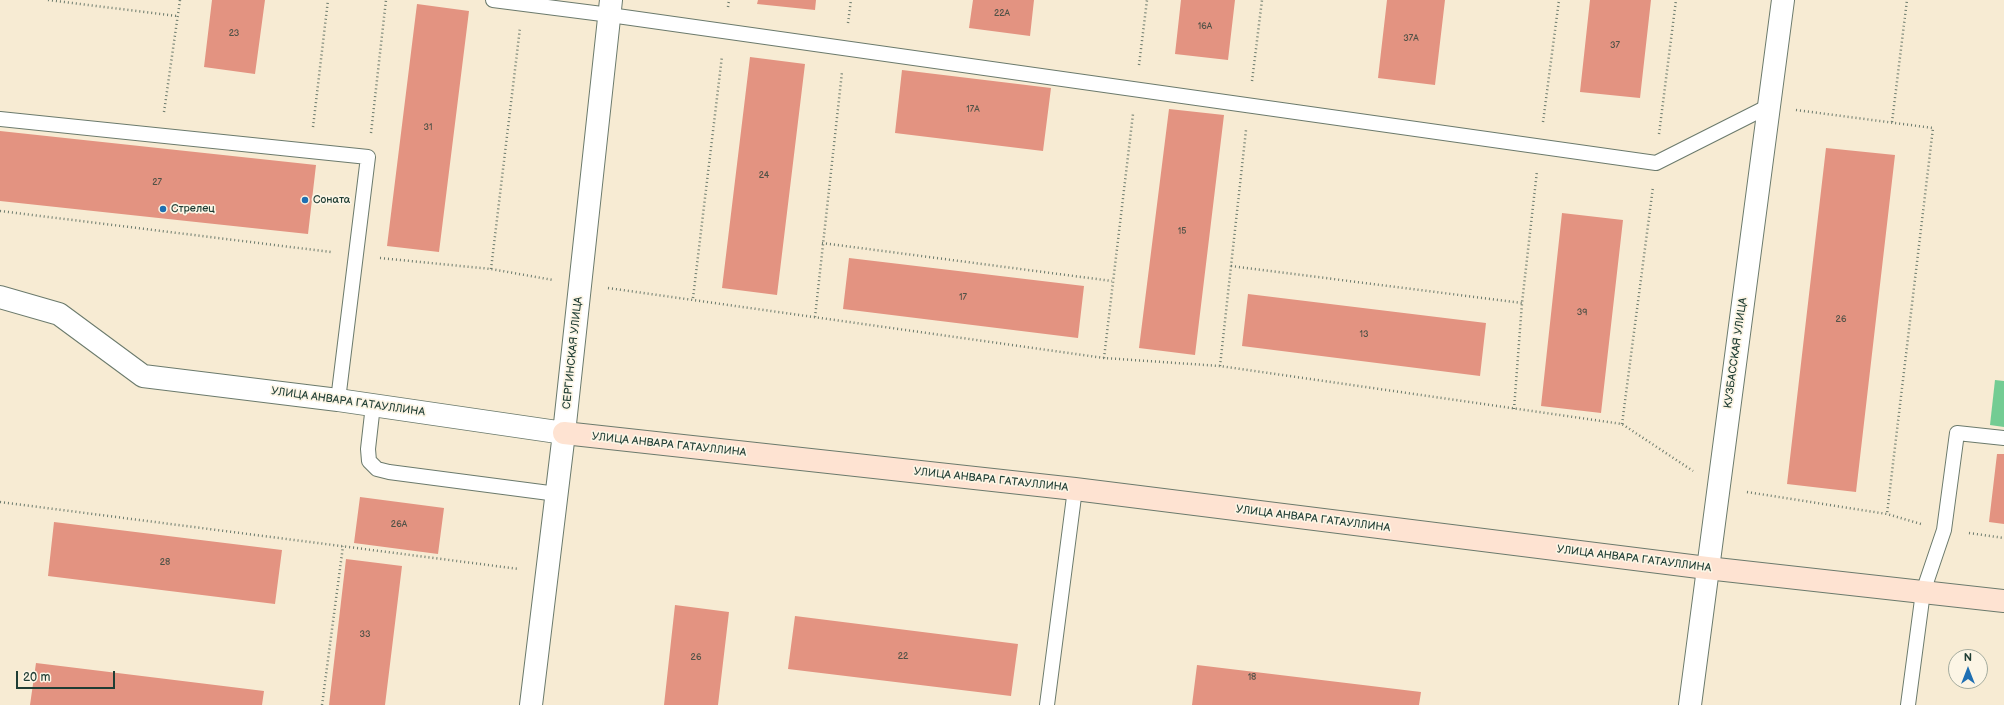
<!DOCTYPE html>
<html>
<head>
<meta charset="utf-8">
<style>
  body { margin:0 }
  #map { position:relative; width:2004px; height:705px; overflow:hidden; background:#f7ebd3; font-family:"Balsamiq Sans",sans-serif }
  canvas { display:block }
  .north { position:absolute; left:1948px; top:649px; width:40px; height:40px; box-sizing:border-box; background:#fcf5e5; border:1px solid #a4ab9e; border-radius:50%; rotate:0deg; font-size:11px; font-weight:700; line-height:16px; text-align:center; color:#1f3d34 }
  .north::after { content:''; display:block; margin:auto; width:14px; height:18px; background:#1f6fb2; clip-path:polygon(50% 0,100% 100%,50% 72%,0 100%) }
  .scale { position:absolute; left:16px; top:671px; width:99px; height:18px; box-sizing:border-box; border:2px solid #1f3d34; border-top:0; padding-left:5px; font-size:12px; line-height:14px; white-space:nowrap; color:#1f3d34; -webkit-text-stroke:3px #fcf5e5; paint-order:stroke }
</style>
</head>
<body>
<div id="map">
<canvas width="2004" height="705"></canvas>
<div class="north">N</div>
<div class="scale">20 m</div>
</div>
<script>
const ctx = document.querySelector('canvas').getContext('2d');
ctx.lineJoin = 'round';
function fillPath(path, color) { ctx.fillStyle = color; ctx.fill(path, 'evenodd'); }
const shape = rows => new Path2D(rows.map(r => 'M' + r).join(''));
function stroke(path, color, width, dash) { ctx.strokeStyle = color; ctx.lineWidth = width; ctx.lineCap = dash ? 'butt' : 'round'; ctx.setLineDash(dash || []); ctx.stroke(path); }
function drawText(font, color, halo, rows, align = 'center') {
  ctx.font = font + ' "Balsamiq Sans",sans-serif'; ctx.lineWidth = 3.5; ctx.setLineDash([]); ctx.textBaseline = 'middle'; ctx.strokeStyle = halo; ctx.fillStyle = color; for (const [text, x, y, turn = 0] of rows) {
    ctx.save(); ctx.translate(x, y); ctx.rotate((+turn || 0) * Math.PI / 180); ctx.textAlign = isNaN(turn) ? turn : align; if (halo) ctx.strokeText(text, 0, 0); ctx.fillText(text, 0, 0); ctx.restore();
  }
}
fillPath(shape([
  [1995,380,2004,381,2004,427,1990,425]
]), '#73cc93');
fillPath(shape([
  [212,0,265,0,255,74,204,67],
  [758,0,816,0,815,10,757,4],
  [973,0,1034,0,1030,36,969,28],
  [1181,0,1235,0,1228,60,1175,54],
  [1387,0,1445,0,1435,85,1378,78],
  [1590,0,1651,0,1640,98,1580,92],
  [417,4,469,11,439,252,387,246],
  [750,57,805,64,777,295,722,288],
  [902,70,1051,88,1043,151,895,133],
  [1169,109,1224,115,1195,355,1139,348],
  [0,131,316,165,308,234,0,201],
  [1826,148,1895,155,1856,492,1787,484],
  [1562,213,1623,220,1601,413,1541,406],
  [849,258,1084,286,1078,338,843,309],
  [1248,294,1486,323,1480,376,1242,346],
  [1997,454,2004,454,2004,524,1989,522],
  [360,497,444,508,438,554,354,543],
  [54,522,282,550,275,604,48,576],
  [346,559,402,566,385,705,329,705],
  [675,605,729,612,718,705,664,705],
  [795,616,1018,644,1011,696,788,669],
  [36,663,264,691,262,705,30,705],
  [1197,665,1421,692,1419,705,1192,705]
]), '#e39381');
const lane = shape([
  [493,0,610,15,1656,163,1769,106],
  [0,119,368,157,338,400],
  [373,405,368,449,369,461,377,469,389,472,557,494],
  [1047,705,1075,489],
  [1908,705,1923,592,1944,530,1957,433,2004,438]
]);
const street = shape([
  [0,297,59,314,143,376,338,400,564,433],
  [531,705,564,433,611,0],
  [1690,705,1783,0]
]);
const secondary = shape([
  [564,433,1075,489,1707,568,2004,601]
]);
stroke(lane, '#6b7a6c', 16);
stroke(street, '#6b7a6c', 24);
stroke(secondary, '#6b7a6c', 24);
stroke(shape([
  [48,0,177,16],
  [728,7,729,0],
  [848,23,851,0],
  [1139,65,1147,0],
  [1252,81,1262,0],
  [1796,110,1933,128,1887,514],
  [164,112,180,0],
  [1543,122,1559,0],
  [1892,122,1907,0],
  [313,127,328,0],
  [371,133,386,0],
  [1659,134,1676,0],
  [0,211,331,252],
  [822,243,1112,281],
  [380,258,491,269,553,280],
  [1231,266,1522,303],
  [491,269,520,28],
  [608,288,1104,358,1220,366,1622,424,1693,471],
  [693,298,722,56],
  [815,317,842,72],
  [1104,358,1133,114],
  [1220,366,1246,130],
  [1514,409,1522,303,1537,171],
  [1622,424,1653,187],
  [1747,492,1887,514,1921,524],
  [0,502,519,569],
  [1969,533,2004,538],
  [322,705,343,546]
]), '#6b7a6c', 2.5, [1, 3]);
stroke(lane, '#fff', 14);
stroke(street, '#fff', 22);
stroke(secondary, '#fee3d2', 22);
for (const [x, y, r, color] of [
  [305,200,4,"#1f6fb2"],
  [163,209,4,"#1f6fb2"]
]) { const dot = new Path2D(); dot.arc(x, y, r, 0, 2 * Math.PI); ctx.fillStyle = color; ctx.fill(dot); stroke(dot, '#fcf5e5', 1.5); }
drawText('9px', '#505247', null, [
  ["22А",1002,14],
  ["16А",1205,27],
  ["23",234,34],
  ["37А",1411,39],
  ["37",1615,46],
  ["17А",973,110],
  ["31",428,128],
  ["24",764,176],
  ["27",157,183],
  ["15",1182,232],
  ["17",963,298],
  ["39",1582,313],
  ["26",1841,320],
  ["13",1364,335],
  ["26А",399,525],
  ["28",165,563],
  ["33",365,635],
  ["22",903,657],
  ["26",696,658],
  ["18",1252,678]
]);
drawText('11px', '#1f3d34', '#fcf5e5', [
  ["Соната",313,200],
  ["Стрелец",171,209]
], 'left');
drawText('11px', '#1f3d34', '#fcf5e5', [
  ["СЕРГИНСКАЯ УЛИЦА",573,353,-84],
  ["КУЗБАССКАЯ УЛИЦА",1736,353,-82],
  ["УЛИЦА АНВАРА ГАТАУЛЛИНА",348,402,8],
  ["УЛИЦА АНВАРА ГАТАУЛЛИНА",669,445,6],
  ["УЛИЦА АНВАРА ГАТАУЛЛИНА",991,480,6],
  ["УЛИЦА АНВАРА ГАТАУЛЛИНА",1313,519,7],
  ["УЛИЦА АНВАРА ГАТАУЛЛИНА",1634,559,7]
]);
</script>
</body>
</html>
